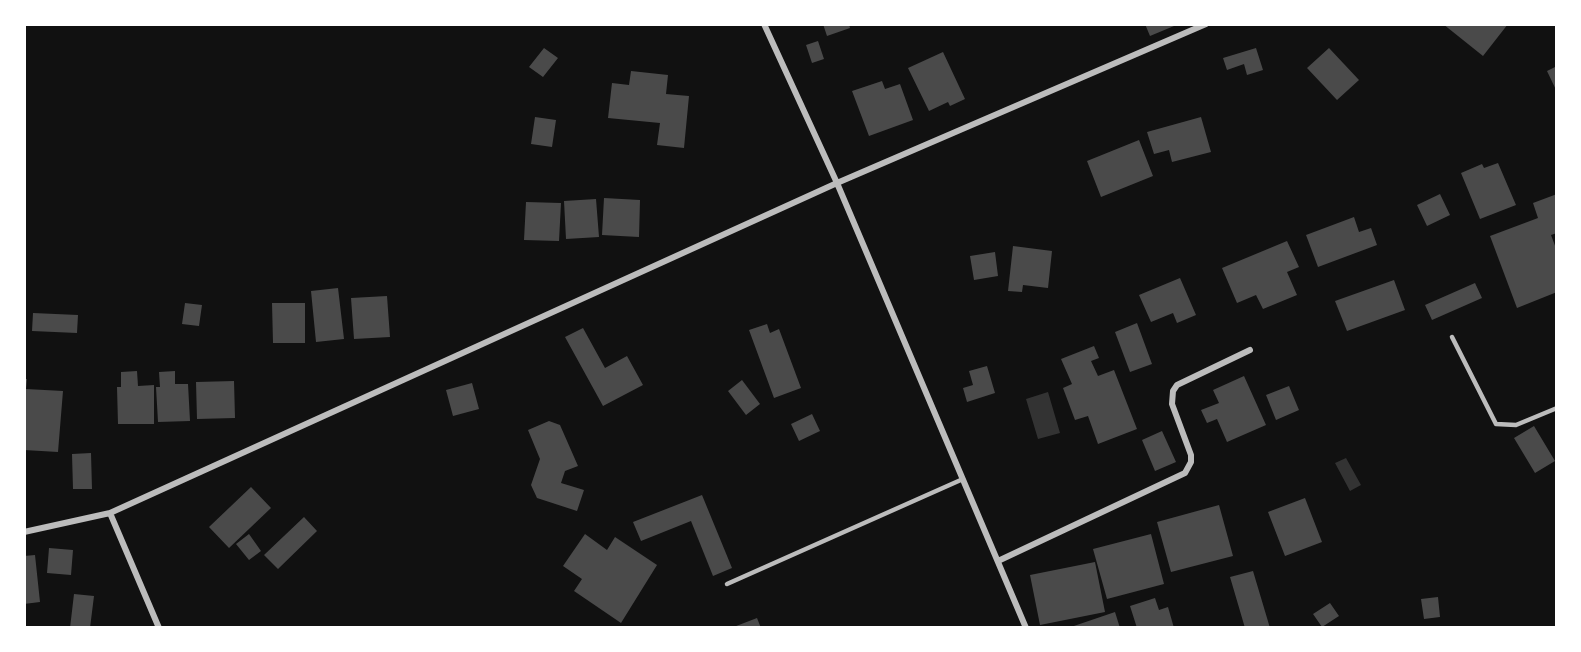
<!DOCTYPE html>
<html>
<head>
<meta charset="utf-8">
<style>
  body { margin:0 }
  #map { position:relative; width:1581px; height:652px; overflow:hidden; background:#111; font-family:"Titillium Web",sans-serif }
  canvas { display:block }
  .frame { position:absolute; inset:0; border:26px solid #fff; pointer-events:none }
</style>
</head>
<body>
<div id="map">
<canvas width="1581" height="652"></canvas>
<div class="frame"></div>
</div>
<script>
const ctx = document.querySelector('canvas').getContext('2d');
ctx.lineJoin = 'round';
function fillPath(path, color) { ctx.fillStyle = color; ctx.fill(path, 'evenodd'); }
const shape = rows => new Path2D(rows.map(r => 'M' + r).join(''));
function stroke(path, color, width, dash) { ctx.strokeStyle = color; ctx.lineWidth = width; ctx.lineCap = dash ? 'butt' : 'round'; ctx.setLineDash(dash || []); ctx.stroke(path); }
fillPath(shape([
  [1048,392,1060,433,1038,439,1026,399],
  [1346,458,1361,485,1350,491,1335,463]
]), '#333');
fillPath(shape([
  [823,24,849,24,850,28,827,36],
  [1145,24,1173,24,1174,26,1150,36],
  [1443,24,1508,24,1483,56],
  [818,41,824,59,812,63,806,45],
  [544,48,558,58,543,77,529,67],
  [1256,48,1263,70,1247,75,1244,64,1227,70,1223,58],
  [1329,48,1359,80,1337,100,1307,68],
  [943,52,965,99,950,106,948,102,929,111,908,68],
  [1557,66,1557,92,1547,71],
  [631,71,668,75,666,94,689,96,684,148,657,145,660,123,608,118,612,83,629,85],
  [882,81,885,89,900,84,913,120,869,136,852,91],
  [535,117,556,120,552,147,531,144],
  [1201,117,1211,152,1172,162,1169,150,1154,154,1147,132],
  [1139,140,1153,176,1101,197,1087,161],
  [1498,163,1516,205,1480,219,1461,173,1482,164,1484,168],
  [1440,194,1450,215,1427,226,1417,205],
  [1557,194,1557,233,1551,235,1557,251,1557,292,1517,308,1490,236,1538,218,1533,203],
  [604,198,640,200,639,237,602,235],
  [596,199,599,237,566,239,564,201],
  [526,202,561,203,559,241,524,240],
  [1354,217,1359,232,1371,228,1377,245,1318,267,1306,235],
  [1287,241,1299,267,1287,272,1297,295,1263,309,1256,295,1237,303,1222,268],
  [1013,246,1052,251,1048,288,1023,285,1022,292,1008,291],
  [995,252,998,276,974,280,970,256],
  [1180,278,1196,315,1177,323,1173,313,1151,322,1139,295],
  [1394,280,1405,310,1347,331,1335,301],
  [1475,283,1482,298,1432,320,1425,305],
  [338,288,344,339,316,342,311,291],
  [387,296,390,337,354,339,351,298],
  [185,303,202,305,199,326,182,324],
  [272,303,305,303,305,343,273,343],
  [33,313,78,315,77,333,32,331],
  [1137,323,1152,364,1130,372,1115,332],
  [767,324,770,333,779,329,801,388,774,398,749,330],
  [583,328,605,368,627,356,643,385,603,406,565,337],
  [1094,346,1099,358,1091,361,1098,376,1114,370,1137,429,1098,444,1088,416,1075,420,1063,388,1072,384,1061,359],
  [987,366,995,393,967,402,963,388,973,385,969,371],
  [137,371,138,386,154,385,154,424,118,424,117,387,121,387,121,372],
  [175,371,175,384,188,384,190,421,158,422,156,387,160,387,159,372],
  [1244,376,1266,425,1227,442,1217,419,1207,423,1201,410,1219,403,1213,390],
  [24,379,27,379,26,389,63,391,58,452,24,450],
  [742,380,760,404,746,415,728,391],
  [234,381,235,418,197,419,196,382],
  [472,383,479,409,453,416,446,390],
  [1289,386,1299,410,1276,420,1266,395],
  [812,414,820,431,799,441,791,424],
  [549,421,560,425,578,466,565,471,561,483,584,490,577,511,537,498,531,485,540,459,528,430],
  [1534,426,1555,461,1535,473,1514,438],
  [1162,431,1176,462,1155,471,1142,440],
  [91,453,92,489,73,489,72,454],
  [251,487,271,508,229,548,209,527],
  [702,495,732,568,713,576,691,521,641,541,633,522],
  [1305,498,1322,542,1285,556,1268,512],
  [1219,505,1233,556,1171,572,1157,522],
  [304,517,317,531,278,569,264,555],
  [249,534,261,551,249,560,236,544],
  [585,534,607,550,615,537,657,565,621,623,574,591,582,579,563,566],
  [1151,534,1164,584,1107,599,1093,549],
  [49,548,73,550,71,575,47,573],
  [35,555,40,602,24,604,24,556],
  [1095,562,1105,612,1040,625,1030,575],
  [1253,571,1270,628,1245,628,1230,577],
  [74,594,94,596,90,628,70,628],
  [1438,597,1440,617,1424,619,1421,599],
  [1155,598,1159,610,1168,607,1174,628,1137,628,1130,606],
  [1330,603,1339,616,1322,627,1313,614],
  [1115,612,1120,628,1068,628],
  [757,618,761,628,731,628]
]), '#4a4a4a');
stroke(shape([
  [1452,337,1496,424,1516,425,1557,408],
  [727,584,963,479]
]), '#bcbcbc', 4.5);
stroke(shape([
  [764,24,837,183,1026,628],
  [110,513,159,628],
  [24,532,110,513,837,183,1206,24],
  [998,561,1185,473,1191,462,1191,455,1172,404,1173,391,1177,385,1250,350]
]), '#bcbcbc', 6);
</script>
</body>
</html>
